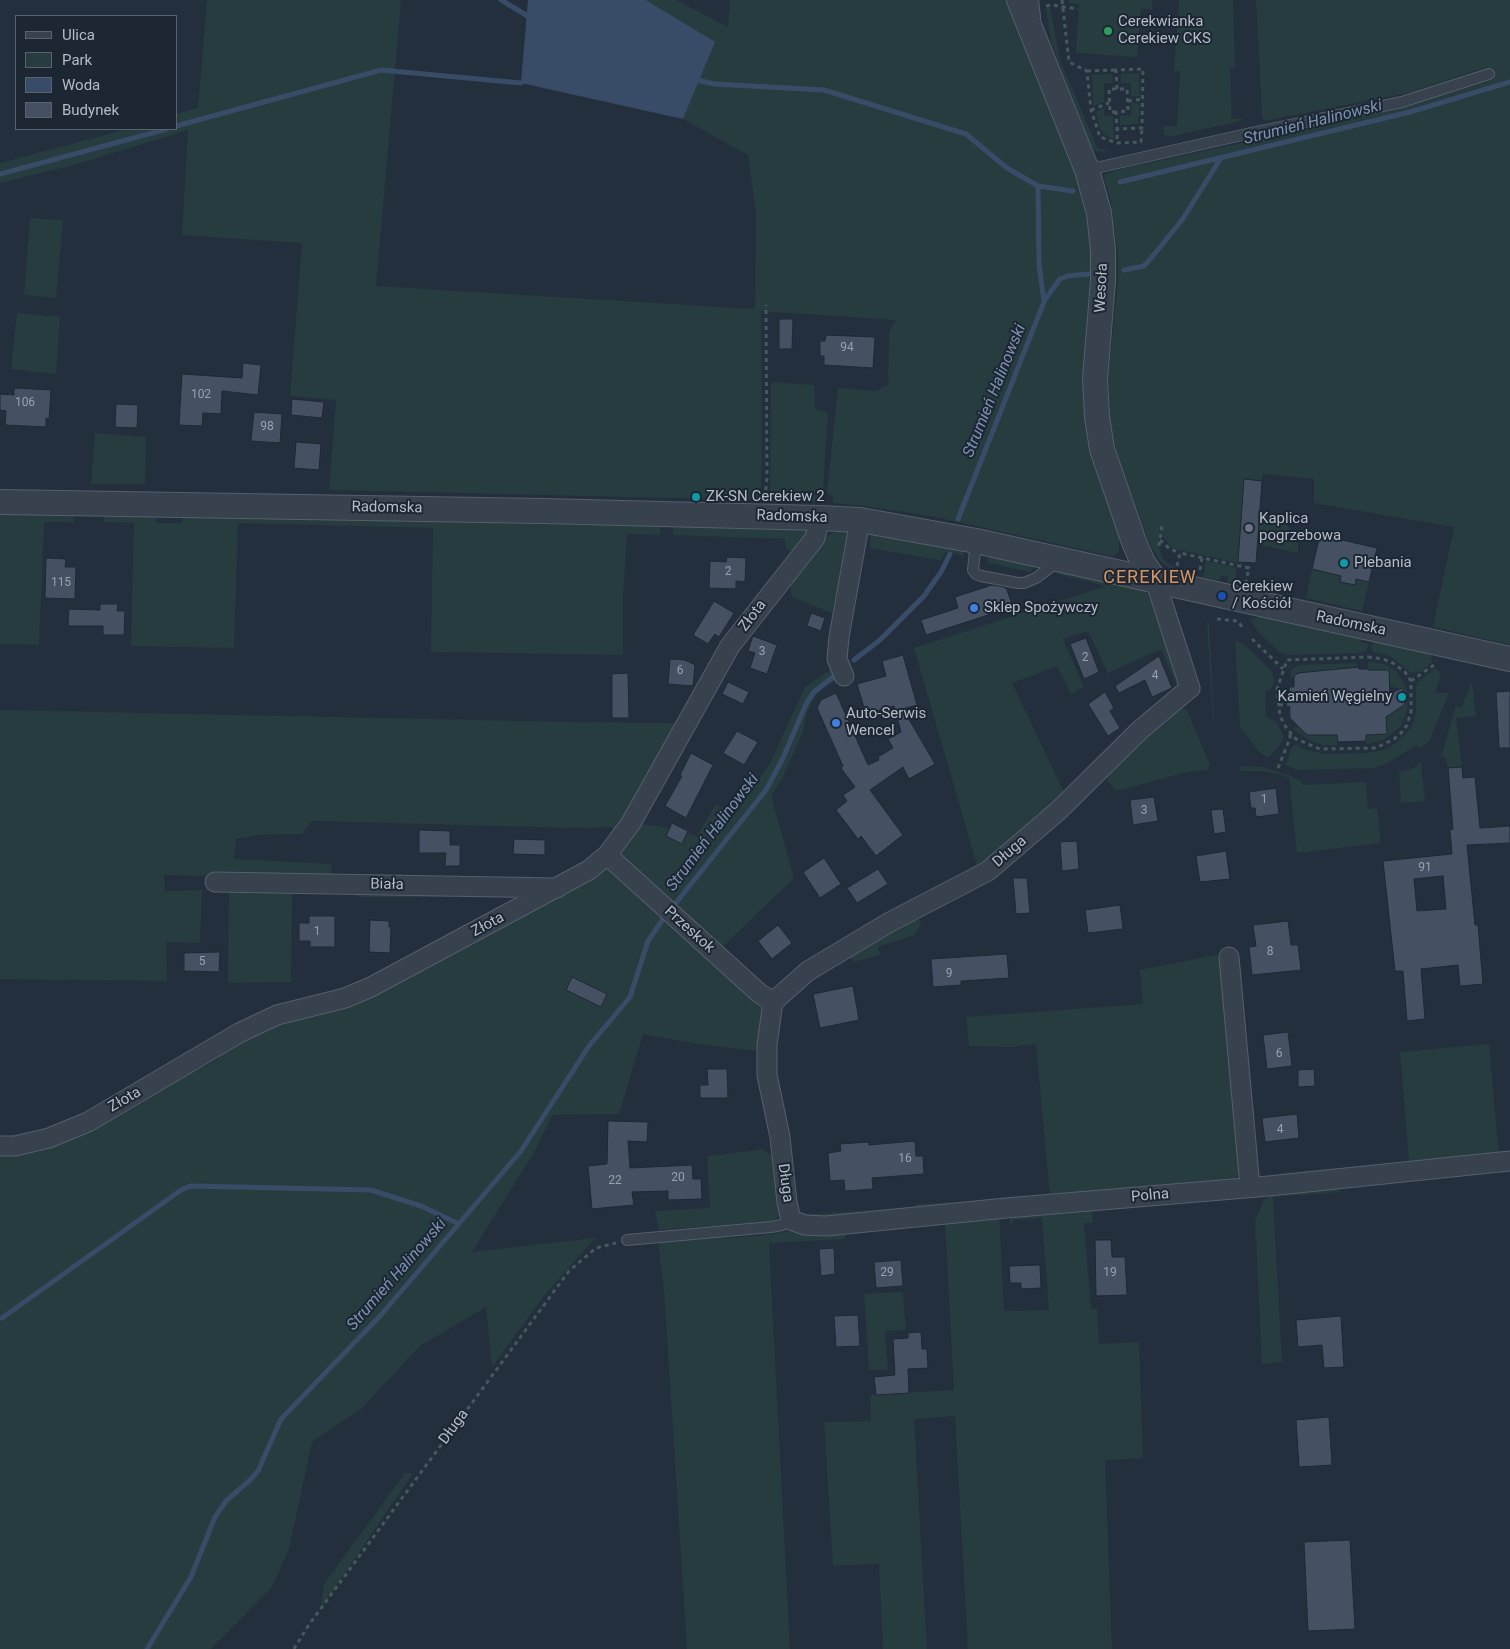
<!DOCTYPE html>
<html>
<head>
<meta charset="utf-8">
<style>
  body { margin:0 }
  #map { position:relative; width:1510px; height:1649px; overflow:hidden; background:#242f3e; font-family:Roboto,sans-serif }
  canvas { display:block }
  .legend { position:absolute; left:15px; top:15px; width:162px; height:115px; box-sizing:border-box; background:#1d2633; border:1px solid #59626f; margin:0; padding:6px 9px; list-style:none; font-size:15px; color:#b4bcc9 }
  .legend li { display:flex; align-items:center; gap:10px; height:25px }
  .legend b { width:25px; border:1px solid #59626f }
</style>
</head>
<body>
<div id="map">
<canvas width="1510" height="1649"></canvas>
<ul class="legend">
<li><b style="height:6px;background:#38414e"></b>Ulica</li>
<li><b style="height:14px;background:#263c3f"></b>Park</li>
<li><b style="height:14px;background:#394c67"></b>Woda</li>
<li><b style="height:14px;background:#455162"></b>Budynek</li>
</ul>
</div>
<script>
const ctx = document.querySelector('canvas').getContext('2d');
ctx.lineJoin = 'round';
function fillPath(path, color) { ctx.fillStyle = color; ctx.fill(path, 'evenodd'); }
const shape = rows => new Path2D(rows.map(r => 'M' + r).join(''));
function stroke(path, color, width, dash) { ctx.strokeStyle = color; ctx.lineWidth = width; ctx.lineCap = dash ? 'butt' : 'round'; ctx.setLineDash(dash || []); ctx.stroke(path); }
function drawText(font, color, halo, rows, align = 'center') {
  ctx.font = font + ' Roboto,sans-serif'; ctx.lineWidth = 4; ctx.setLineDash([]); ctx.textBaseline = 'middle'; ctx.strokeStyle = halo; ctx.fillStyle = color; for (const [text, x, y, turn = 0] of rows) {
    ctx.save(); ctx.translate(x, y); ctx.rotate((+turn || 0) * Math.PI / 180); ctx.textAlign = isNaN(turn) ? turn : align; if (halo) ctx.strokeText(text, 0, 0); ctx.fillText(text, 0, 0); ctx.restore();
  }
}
fillPath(shape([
  [207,0,401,0,376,286,755,309,756,214,748,155,683,119,714,43,646,0,676,0,728,27,730,0,1010,0,1086,199,1094,252,1089,333,1125,539,1119,541,1119,551,1114,556,1111,556,936,517,865,506,833,503,833,496,827,493,838,388,876,391,888,385,889,332,896,320,761,311,762,468,760,500,329,490,336,400,290,396,302,243,182,235,188,130,74,165,0,183,0,163,127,129,176,129,176,114,198,108],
  [1069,0,1152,0,1152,9,1141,9,1137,57,1076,53,1079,4,1069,3],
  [1179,0,1233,0,1235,68,1230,68,1232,119,1244,119,1237,122,1168,137,1164,133,1164,126,1177,126,1180,71,1174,71],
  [1256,0,1510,0,1510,645,1433,627,1454,527,1314,503,1314,479,1263,474,1262,481,1245,480,1238,563,1172,548,1160,533,1160,527,1158,546,1163,559,1167,563,1178,569,1196,573,1196,577,1184,574,1174,571,1161,562,1151,547,1146,534,1119,461,1110,423,1108,378,1118,281,1118,255,1110,198,1103,175,1121,169,1399,109,1493,80,1487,67,1408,93,1264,121,1262,115],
  [1050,7,1060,60,1098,149,1113,150,1097,152,1091,146,1051,42,1046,8],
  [1139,73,1140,96,1131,96,1131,83,1121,83,1121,74],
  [1112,74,1113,83,1104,83,1104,102,1093,106,1092,75],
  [1131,103,1136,103,1140,105,1138,124,1120,125,1120,116,1131,115],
  [1104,108,1104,116,1113,116,1114,139,1108,137,1100,129,1096,112],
  [30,218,63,220,56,298,24,295],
  [17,313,60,317,56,374,11,369],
  [771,382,814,385,815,409,828,413,823,488,817,502,770,501],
  [95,433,146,437,145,484,91,484],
  [0,511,72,512,74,524,69,522,44,522,39,645,0,644],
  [105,513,155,514,156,523,182,523,184,514,656,522,661,526,660,535,627,534,623,596,623,655,431,652,433,528,238,523,234,648,131,646,134,523,104,522],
  [1259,513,1279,518,1288,526,1298,544,1298,553,1257,544],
  [678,523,803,526,809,533,798,553,786,549,785,539,673,535,673,528],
  [838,529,849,530,849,540,832,613,792,597,790,588,792,580,823,539],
  [871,531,962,546,964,556,946,551,941,560,939,560,870,548],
  [989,556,1032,563,1033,570,1029,572,989,563,987,559],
  [1206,561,1237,568,1234,584,1227,582,1228,576,1221,575,1220,581,1203,577],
  [1312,569,1341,576,1340,582,1355,585,1356,579,1369,582,1362,611,1306,598],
  [1060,571,1147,591,1177,675,1179,685,1178,688,1161,649,1108,673,1088,631,1063,639,1084,687,1071,694,1057,666,1012,683,1064,792,1129,730,1135,721,1137,724,1016,843,978,869,914,648,1106,586,1057,574],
  [1260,615,1363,634,1360,642,1369,644,1366,651,1361,653,1286,655,1281,653,1259,633,1254,626,1251,620],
  [1207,622,1209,624,1214,719,1213,721],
  [1235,640,1245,645,1272,672,1274,682,1272,688,1265,692,1266,717,1272,719,1276,722,1284,736,1280,745,1268,758,1259,752,1240,727],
  [1374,640,1431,653,1432,662,1422,671,1414,673,1410,672,1390,656,1373,652,1371,647],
  [1368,662,1384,664,1397,672,1405,685,1408,696,1407,710,1401,726,1386,738,1380,741,1366,744,1367,730,1384,711,1400,705,1403,706,1405,703,1402,688,1400,689,1388,685,1389,670,1386,670,1386,672,1382,672,1382,669,1379,671,1368,672],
  [1356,663,1357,667,1338,668,1338,670,1300,675,1301,673,1298,672,1294,677,1291,677,1291,670,1299,665],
  [1435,668,1440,673,1440,678,1435,693,1449,693,1429,742,1419,748,1417,745,1384,765,1373,768,1297,770,1286,765,1291,749,1296,744,1303,749,1324,754,1368,753,1388,749,1406,734,1413,724,1416,712,1416,687,1418,682],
  [831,669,837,680,823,688,816,695,807,712,803,731,783,777,771,796,794,878,708,961,765,1005,757,1051,698,1044,643,1034,619,1114,552,1115,536,1149,472,1252,595,1238,544,1296,492,1367,486,1307,420,1346,362,1408,312,1442,289,1549,272,1587,211,1649,0,1649,0,1154,66,1137,219,1059,222,1047,606,867,642,824,675,829,697,836,716,804,735,815,770,763,805,687],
  [1472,681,1476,716,1456,718,1462,767,1448,768,1445,757,1441,757,1456,705,1461,708],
  [1180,707,1187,710,1210,765,1207,770,1187,772,1116,791,1107,780,1115,763],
  [0,710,574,722,678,723,615,834,612,827,576,828,312,821,302,834,259,835,236,839,234,859,332,864,330,878,164,875,165,891,202,890,200,943,166,942,167,981,0,979],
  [1298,726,1302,730,1309,729,1309,735,1337,734,1337,745,1323,745,1311,741,1293,729],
  [1421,762,1425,801,1401,803,1399,772,1414,768],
  [1240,766,1262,767,1288,775,1301,781,1303,785,1366,782,1368,809,1377,808,1381,843,1297,853,1289,778,1275,773,1261,771,1241,771],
  [229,890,292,892,291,982,228,983],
  [352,893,532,897,359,897],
  [918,917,921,923,915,935,877,947,881,955,854,962,850,957,840,963,871,938],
  [1221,954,1241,1169,1234,1182,1050,1198,1036,1044,1012,1047,969,1046,966,1017,1143,1004,1140,970],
  [1489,1044,1499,1157,1284,1179,1280,1173,1409,1162,1400,1052],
  [759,1148,775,1157,781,1213,776,1219,767,1222,659,1230,655,1211,710,1208,707,1156,759,1150],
  [1339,1186,1340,1192,1273,1197,1282,1362,1262,1364,1255,1221,1263,1202,1273,1191],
  [978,1201,979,1205,830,1221,799,1215,913,1207,916,1204],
  [1092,1209,1093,1223,1084,1223,1091,1309,1097,1309,1099,1344,1139,1342,1143,1458,1105,1460,1112,1649,968,1649,955,1416,914,1419,927,1649,883,1649,879,1564,833,1566,824,1422,871,1421,870,1395,954,1390,945,1222,999,1213,1004,1311,1049,1310,1042,1218,1014,1220,1009,1226,1010,1219,1013,1216],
  [798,1230,845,1230,846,1239,769,1243,790,1649,687,1649,664,1290,658,1242,756,1236],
  [903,1292,906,1330,885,1331,888,1370,869,1370,864,1294],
  [405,1473,413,1473,320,1610,324,1584]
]), '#263c3f');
fillPath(shape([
  [528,0,646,0,715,42,683,119,521,83]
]), '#394c67');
stroke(shape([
  [501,0,531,18],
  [693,79,714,84,824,90,966,134,1007,168,1038,186,1073,191],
  [176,126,381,70,521,83],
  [0,174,167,129],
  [1120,182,1410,112,1510,82],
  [1124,270,1144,266,1152,257,1182,220,1221,158],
  [1044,301,1060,279,1068,276,1088,274],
  [958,519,1044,302,1039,264,1038,186],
  [854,660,880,640,924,596,941,572,950,554],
  [675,904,766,790,783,758,807,702,814,692,833,677],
  [2,1318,181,1190,190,1186,371,1190,421,1206,459,1224],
  [147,1649,191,1577,215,1517,226,1501,249,1481,258,1471,281,1419,380,1316,521,1151,589,1046,630,997,648,941,665,916]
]), '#394c67', 5);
const building = shape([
  [779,319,793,319,792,349,779,349,779,319],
  [826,335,875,337,873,368,824,365,824,356,820,356,820,341,825,341,826,335],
  [243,363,261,365,258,395,222,391,221,414,203,413,202,426,179,425,182,374,242,378,243,363],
  [14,388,51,390,49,419,46,418,46,427,5,425,6,411,0,410,0,394,14,395,14,388],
  [292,399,324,402,322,418,291,415,292,399],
  [116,404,138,405,137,428,115,427,116,404],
  [254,412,282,414,280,443,251,441,254,412],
  [296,442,321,444,319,470,294,468,296,442],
  [1244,479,1262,481,1256,563,1238,562,1244,479],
  [1320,535,1377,548,1369,582,1356,579,1355,585,1340,582,1341,576,1312,569,1320,535],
  [727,557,746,558,745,582,736,581,736,589,709,588,710,561,726,562,727,557],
  [46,558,66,559,65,567,76,567,75,599,45,598,46,558],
  [992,585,1004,587,1007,590,1013,607,926,635,921,620,958,608,955,597,992,585],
  [714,601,734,613,719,637,715,634,708,644,693,635,714,601],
  [100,604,118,604,117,611,125,611,124,635,103,635,103,626,68,626,69,609,100,610,100,604],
  [811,613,825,618,821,631,807,626,811,613],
  [753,636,777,645,767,674,750,668,755,653,748,651,753,636],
  [1086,638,1099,672,1084,679,1070,644,1086,638],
  [903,655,917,705,903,709,935,764,909,779,903,767,870,790,903,835,876,856,861,836,858,839,836,810,847,801,843,795,855,787,841,768,843,766,817,708,821,700,836,693,868,765,879,760,878,757,893,748,888,739,901,732,894,706,866,714,857,684,886,676,882,661,903,655],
  [1159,656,1172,688,1152,697,1145,680,1119,693,1115,686,1159,656],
  [670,659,685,660,695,665,693,686,668,684,670,659],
  [1359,667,1359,669,1368,669,1368,670,1389,670,1390,694,1402,688,1407,698,1404,705,1386,717,1387,734,1366,735,1366,741,1338,742,1337,735,1307,735,1290,718,1289,687,1294,687,1294,677,1298,673,1359,667],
  [628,673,629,718,612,718,612,674,628,673],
  [728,682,749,692,743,704,722,694,728,682],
  [1510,691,1510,748,1499,748,1496,692,1510,691],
  [1105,692,1114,708,1110,711,1120,728,1108,736,1088,704,1105,692],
  [737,731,758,742,744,765,723,753,737,731],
  [691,753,713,765,686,818,665,806,682,776,680,775,691,753],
  [1462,767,1463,778,1475,777,1480,828,1510,826,1510,843,1467,845,1475,925,1478,925,1483,984,1460,986,1458,965,1421,969,1425,1019,1407,1021,1403,971,1395,971,1383,861,1452,854,1450,830,1453,829,1448,768,1462,767],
  [1443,876,1446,909,1417,911,1414,879,1443,876],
  [1276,788,1279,814,1256,817,1255,808,1251,808,1249,792,1276,788],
  [1154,797,1158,821,1133,825,1130,800,1154,797],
  [1223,809,1226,832,1214,834,1211,810,1223,809],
  [672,823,688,831,682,844,666,836,672,823],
  [419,830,450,831,450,845,460,845,460,866,445,866,446,853,419,853,419,830],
  [514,839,545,840,545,855,513,854,514,839],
  [1077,841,1079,869,1062,871,1060,842,1077,841],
  [1226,851,1230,879,1200,882,1196,856,1226,851],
  [824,858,841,884,820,898,803,872,824,858],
  [878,869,888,884,857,903,847,888,878,869],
  [1013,878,1027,878,1030,913,1016,914,1013,878],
  [1120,905,1123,929,1088,933,1085,910,1120,905],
  [309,916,335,916,335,947,310,947,310,941,299,941,299,923,309,923,309,916],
  [370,920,389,921,389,927,391,927,390,953,369,952,370,920],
  [1288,921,1291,945,1298,945,1301,970,1252,975,1249,947,1256,946,1253,925,1288,921],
  [778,925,792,943,772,959,758,941,778,925],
  [220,952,219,972,184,971,184,953,220,952],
  [1007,954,1009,978,961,981,961,985,933,987,931,959,1007,954],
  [572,977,607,994,601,1007,566,990,572,977],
  [853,986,859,1020,820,1028,813,994,853,986],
  [1288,1032,1292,1066,1267,1069,1263,1035,1288,1032],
  [707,1069,727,1069,728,1098,700,1098,700,1085,708,1085,707,1069],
  [1314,1069,1315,1086,1298,1087,1298,1070,1314,1069],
  [1297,1114,1299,1138,1265,1142,1262,1118,1297,1114],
  [608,1121,648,1122,647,1142,628,1141,630,1168,692,1165,693,1179,701,1179,702,1199,668,1200,668,1191,632,1192,634,1205,592,1209,588,1166,607,1164,608,1121],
  [915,1141,916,1156,923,1156,924,1174,872,1178,873,1189,845,1191,844,1180,830,1181,828,1153,841,1151,840,1144,869,1142,869,1145,915,1141],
  [1095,1240,1111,1240,1112,1257,1125,1257,1127,1295,1096,1296,1095,1240],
  [834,1248,835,1274,821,1276,819,1249,834,1248],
  [901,1260,903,1286,876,1288,874,1262,901,1260],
  [1040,1265,1041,1288,1021,1289,1021,1283,1010,1283,1009,1266,1040,1265],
  [858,1315,860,1346,836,1347,834,1316,858,1315],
  [1341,1316,1344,1367,1324,1368,1322,1345,1298,1347,1296,1320,1341,1316],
  [921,1332,922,1349,927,1349,928,1368,908,1369,909,1393,876,1395,874,1377,895,1375,893,1339,908,1338,908,1333,921,1332],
  [1329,1417,1332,1465,1299,1467,1296,1420,1329,1417],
  [1350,1540,1355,1629,1308,1631,1304,1542,1350,1540]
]);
fillPath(building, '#455162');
stroke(building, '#1f2835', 1);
const service = shape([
  [1033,0,1035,17],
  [1087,170,1251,133,1402,102,1489,74],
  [976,541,973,570,976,574,981,576,1018,583,1024,583,1036,578,1059,561],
  [627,1240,771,1227,782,1225,791,1220]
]);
const minor = shape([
  [1155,580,1190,688,1140,730,1058,811,988,871,890,922,808,971,773,1002,767,1045,767,1075,780,1137,787,1202,791,1220,805,1225,826,1226,1006,1208,1269,1186,1510,1161],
  [844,676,837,659,839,637,860,520],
  [607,855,759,993,773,1002],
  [215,882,557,888],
  [1229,957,1250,1187],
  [0,1146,15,1146,49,1138,88,1122,239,1033,277,1015,345,998,371,987,589,870,607,855,631,823,730,646,815,538,820,518]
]);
const tertiary = shape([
  [1019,0,1087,170,1099,213,1103,250,1103,281,1095,379,1097,417,1102,449,1134,542,1143,563,1155,580],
  [0,502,543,511,820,518,860,520,976,541,1510,659]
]);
stroke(service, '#565f6c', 12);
stroke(minor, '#565f6c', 21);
stroke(tertiary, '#565f6c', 26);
stroke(shape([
  [1062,0,1069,62,1087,71,1091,110,1100,137,1117,143,1141,142,1142,128],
  [1046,6,1052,5,1078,9],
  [1087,71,1116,70],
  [1117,89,1116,70,1143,69,1142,128,1117,129,1117,143],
  [1128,101,1143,99],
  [1091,110,1109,103],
  [1116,112,1110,112,1109,89,1127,89,1128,111,1116,112,1117,129],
  [765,498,767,477,766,305],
  [1160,540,1170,549,1180,553],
  [1159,546,1162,525],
  [1177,566,1180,553,1249,568,1246,582],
  [1200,570,1202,558],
  [1217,619,1238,621,1244,630],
  [1252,639,1283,669],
  [1368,657,1383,659,1393,663,1405,672,1411,681,1411,712,1407,725,1401,733,1394,739,1376,748,1320,749,1296,739,1287,729,1280,716,1277,689,1287,660,1368,657],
  [1411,681,1434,665,1435,661],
  [1279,705,1292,704],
  [1278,768,1290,738,1290,734],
  [294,1649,308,1626,569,1271,596,1248,616,1243]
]), '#44595c', 3, [4, 4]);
stroke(service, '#38414e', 10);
stroke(minor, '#38414e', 19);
stroke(tertiary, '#38414e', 24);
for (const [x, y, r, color] of [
  [1108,31,5,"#2e9e5b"],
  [696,497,5,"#0f9aa8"],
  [1249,528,5,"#6b7280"],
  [1344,563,5,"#0f9aa8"],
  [1222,596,5,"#1a4fb4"],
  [974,608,5,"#3f7fe0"],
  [1402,697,5,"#0f9aa8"],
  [836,723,5,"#3f7fe0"]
]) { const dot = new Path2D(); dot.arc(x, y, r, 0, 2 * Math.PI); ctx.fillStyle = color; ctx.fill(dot); stroke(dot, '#1d2633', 2); }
drawText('12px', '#98a1af', null, [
  ["94",847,348],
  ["102",201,395],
  ["106",25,403],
  ["98",267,427],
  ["2",728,572],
  ["115",61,583],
  ["3",762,652],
  ["2",1085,658],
  ["6",680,671],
  ["4",1155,676],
  ["1",1264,800],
  ["3",1144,811],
  ["91",1425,868],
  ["1",317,932],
  ["8",1270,952],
  ["5",202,962],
  ["9",949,974],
  ["6",1279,1054],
  ["4",1280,1130],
  ["16",905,1159],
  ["20",678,1178],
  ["22",615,1181],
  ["29",887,1273],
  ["19",1110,1273]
]);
drawText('15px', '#b4bcc9', '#1d2633', [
  ["Cerekwianka",1118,22],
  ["Cerekiew CKS",1118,39],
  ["ZK-SN Cerekiew 2",706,497],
  ["Kaplica",1259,519],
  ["pogrzebowa",1259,536],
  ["Plebania",1354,563],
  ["Cerekiew",1232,587],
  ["/ Kościół",1232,604],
  ["Sklep Spożywczy",984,608],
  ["Kamień Węgielny",1392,697,"right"],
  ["Auto-Serwis",846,714],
  ["Wencel",846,731]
], 'left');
drawText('15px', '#b4bcc9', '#1d2633', [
  ["Wesoła",1102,288,-87],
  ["Radomska",387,508,1],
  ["Radomska",792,517,2],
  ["Złota",753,616,-53],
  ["Radomska",1351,624,12],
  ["Długa",1010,852,-41],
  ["Biała",387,885,1],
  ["Złota",488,925,-28],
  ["Przeskok",689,930,42],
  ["Złota",125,1100,-30],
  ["Długa",785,1183,82],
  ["Polna",1150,1196,-5],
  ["Długa",454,1427,-54]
]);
drawText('italic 16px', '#7c92b1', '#1d2633', [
  ["Strumień Halinowski",1313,123,-14],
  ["Strumień Halinowski",995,391,-68],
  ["Strumień Halinowski",713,833,-53],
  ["Strumień Halinowski",397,1275,-49]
]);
ctx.letterSpacing = '1px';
drawText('18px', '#d59563', '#1d2633', [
  ["CEREKIEW",1150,578]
]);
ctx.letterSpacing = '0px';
</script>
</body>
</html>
